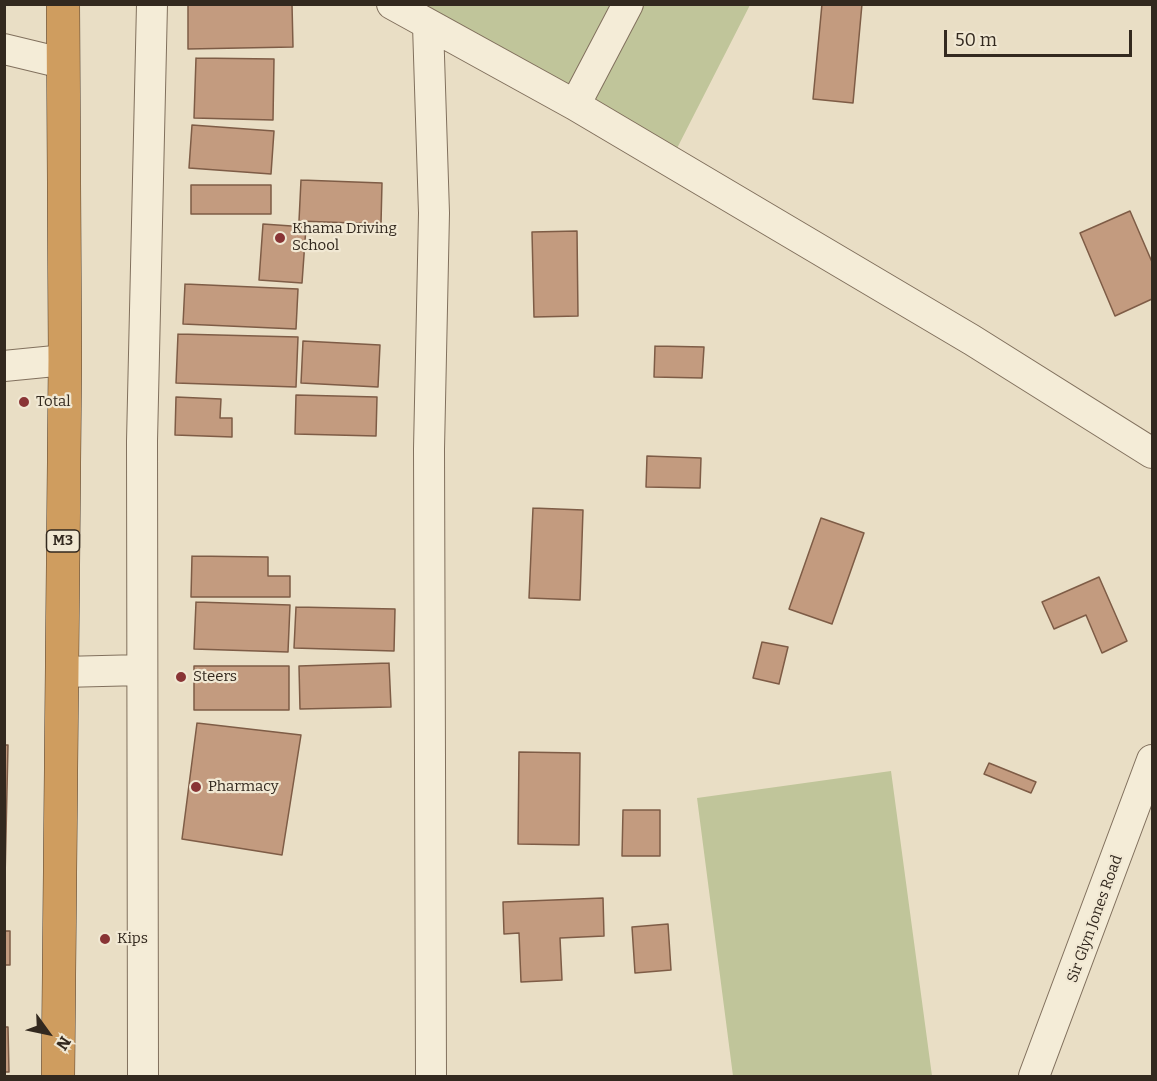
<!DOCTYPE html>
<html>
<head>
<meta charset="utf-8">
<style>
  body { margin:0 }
  #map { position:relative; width:1157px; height:1081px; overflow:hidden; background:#e9dec5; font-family:Bitter,serif }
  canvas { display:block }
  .frame { position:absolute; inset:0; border:6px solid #33291f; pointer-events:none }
  .north { position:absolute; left:18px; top:1003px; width:60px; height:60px; -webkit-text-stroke:4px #f1e8d3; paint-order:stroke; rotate:123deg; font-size:16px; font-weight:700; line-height:24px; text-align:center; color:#33291f }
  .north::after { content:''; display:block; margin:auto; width:21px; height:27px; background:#33291f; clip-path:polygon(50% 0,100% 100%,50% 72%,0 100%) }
  .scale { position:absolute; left:944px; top:30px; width:188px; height:27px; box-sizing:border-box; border:3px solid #33291f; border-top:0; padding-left:8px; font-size:18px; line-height:21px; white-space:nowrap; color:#33291f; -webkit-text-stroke:4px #f1e8d3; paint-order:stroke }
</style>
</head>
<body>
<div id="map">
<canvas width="1157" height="1081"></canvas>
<div class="frame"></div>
<div class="north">N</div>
<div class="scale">50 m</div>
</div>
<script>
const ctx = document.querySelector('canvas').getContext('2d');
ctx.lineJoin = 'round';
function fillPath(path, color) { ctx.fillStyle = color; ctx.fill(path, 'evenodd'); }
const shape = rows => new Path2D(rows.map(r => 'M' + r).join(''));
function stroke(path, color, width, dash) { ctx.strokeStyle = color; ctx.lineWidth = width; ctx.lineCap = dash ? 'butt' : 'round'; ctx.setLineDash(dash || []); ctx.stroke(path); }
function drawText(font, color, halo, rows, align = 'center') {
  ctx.font = font + ' Bitter,serif'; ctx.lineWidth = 4.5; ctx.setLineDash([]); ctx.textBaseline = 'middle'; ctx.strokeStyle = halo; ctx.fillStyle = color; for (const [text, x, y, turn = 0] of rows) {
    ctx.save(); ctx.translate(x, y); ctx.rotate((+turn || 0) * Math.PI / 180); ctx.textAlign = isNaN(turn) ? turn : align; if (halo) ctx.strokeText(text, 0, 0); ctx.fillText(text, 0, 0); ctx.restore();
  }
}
fillPath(shape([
  [397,5,750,5,670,162],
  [891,771,932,1076,733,1076,697,798]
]), '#c0c59a');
const building = shape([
  [188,4,292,4,293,47,188,49,188,4],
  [822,4,862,4,853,103,813,99,822,4],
  [196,58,274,59,273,120,194,118,196,58],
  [192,125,274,131,271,174,189,168,192,125],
  [301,180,382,183,381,224,299,221,301,180],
  [191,185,271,185,271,214,191,214,191,185],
  [1130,211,1152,262,1152,299,1115,316,1080,233,1130,211],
  [263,224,306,227,302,283,259,280,263,224],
  [577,231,578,316,534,317,532,232,577,231],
  [185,284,298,289,296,329,183,324,185,284],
  [178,334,298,337,296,387,176,383,178,334],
  [303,341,380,345,378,387,301,383,303,341],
  [655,346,704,347,702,378,654,377,655,346],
  [296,395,377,397,376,436,295,434,296,395],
  [176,397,221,399,220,418,232,418,232,437,175,435,176,397],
  [647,456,701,458,700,488,646,487,647,456],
  [533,508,583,510,580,600,529,598,533,508],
  [821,518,864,533,832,624,789,609,821,518],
  [192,556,268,557,268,576,290,576,290,597,191,597,192,556],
  [1099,577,1127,641,1102,653,1086,615,1054,629,1042,602,1099,577],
  [196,602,290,605,288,652,194,649,196,602],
  [296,607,395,609,394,651,294,648,296,607],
  [762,642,788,647,779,684,753,678,762,642],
  [389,663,391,707,300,709,299,666,389,663],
  [194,666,289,666,289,710,194,710,194,666],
  [197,723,301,735,282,855,182,839,197,723],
  [4,745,8,745,5,879,4,879,4,745],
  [519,752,580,753,579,845,518,844,519,752],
  [989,763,1036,782,1031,793,984,774,989,763],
  [623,810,660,810,660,856,622,856,623,810],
  [603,898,604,936,560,938,562,980,521,982,519,933,504,934,503,902,603,898],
  [668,924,671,970,635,973,632,927,668,924],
  [4,931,10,931,10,965,4,965,4,931],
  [4,1027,8,1027,9,1072,4,1072,4,1027]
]);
fillPath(building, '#c39b7f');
stroke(building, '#7e5c46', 1.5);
const minor = shape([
  [392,4,575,105,972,340,1152,453],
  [428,25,434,213,429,449,431,1076],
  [4,49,62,63],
  [575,105,628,4],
  [4,366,65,360],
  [62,672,142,670],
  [143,1076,142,441,152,4],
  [1034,1076,1152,760]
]);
const highway = shape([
  [58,1076,65,360,63,4]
]);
stroke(minor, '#81705d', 32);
stroke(highway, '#503f31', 34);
stroke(minor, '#f4ecd7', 30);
stroke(highway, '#cf9d5f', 33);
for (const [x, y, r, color] of [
  [280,238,6,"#893435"],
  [24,402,6,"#893435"],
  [181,677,6,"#893435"],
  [196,787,6,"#893435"],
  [105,939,6,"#893435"]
]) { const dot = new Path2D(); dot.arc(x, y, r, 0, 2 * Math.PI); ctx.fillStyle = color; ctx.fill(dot); stroke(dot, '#f1e8d3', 2); }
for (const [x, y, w] of [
  [63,541,33]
]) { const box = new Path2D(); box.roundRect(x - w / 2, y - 11, w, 22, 4.5); ctx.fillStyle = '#f1e8d3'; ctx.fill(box); stroke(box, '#33291f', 1.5); }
drawText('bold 14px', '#33291f', null, [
  ["M3",63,541]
]);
drawText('15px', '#33291f', '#f1e8d3', [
  ["Khama Driving",292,229],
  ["School",292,246],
  ["Total",36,402],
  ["Steers",193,677],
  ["Pharmacy",208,787],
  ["Kips",117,939]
], 'left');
drawText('15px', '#33291f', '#f1e8d3', [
  ["Sir Glyn Jones Road",1095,919,-70]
]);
</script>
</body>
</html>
